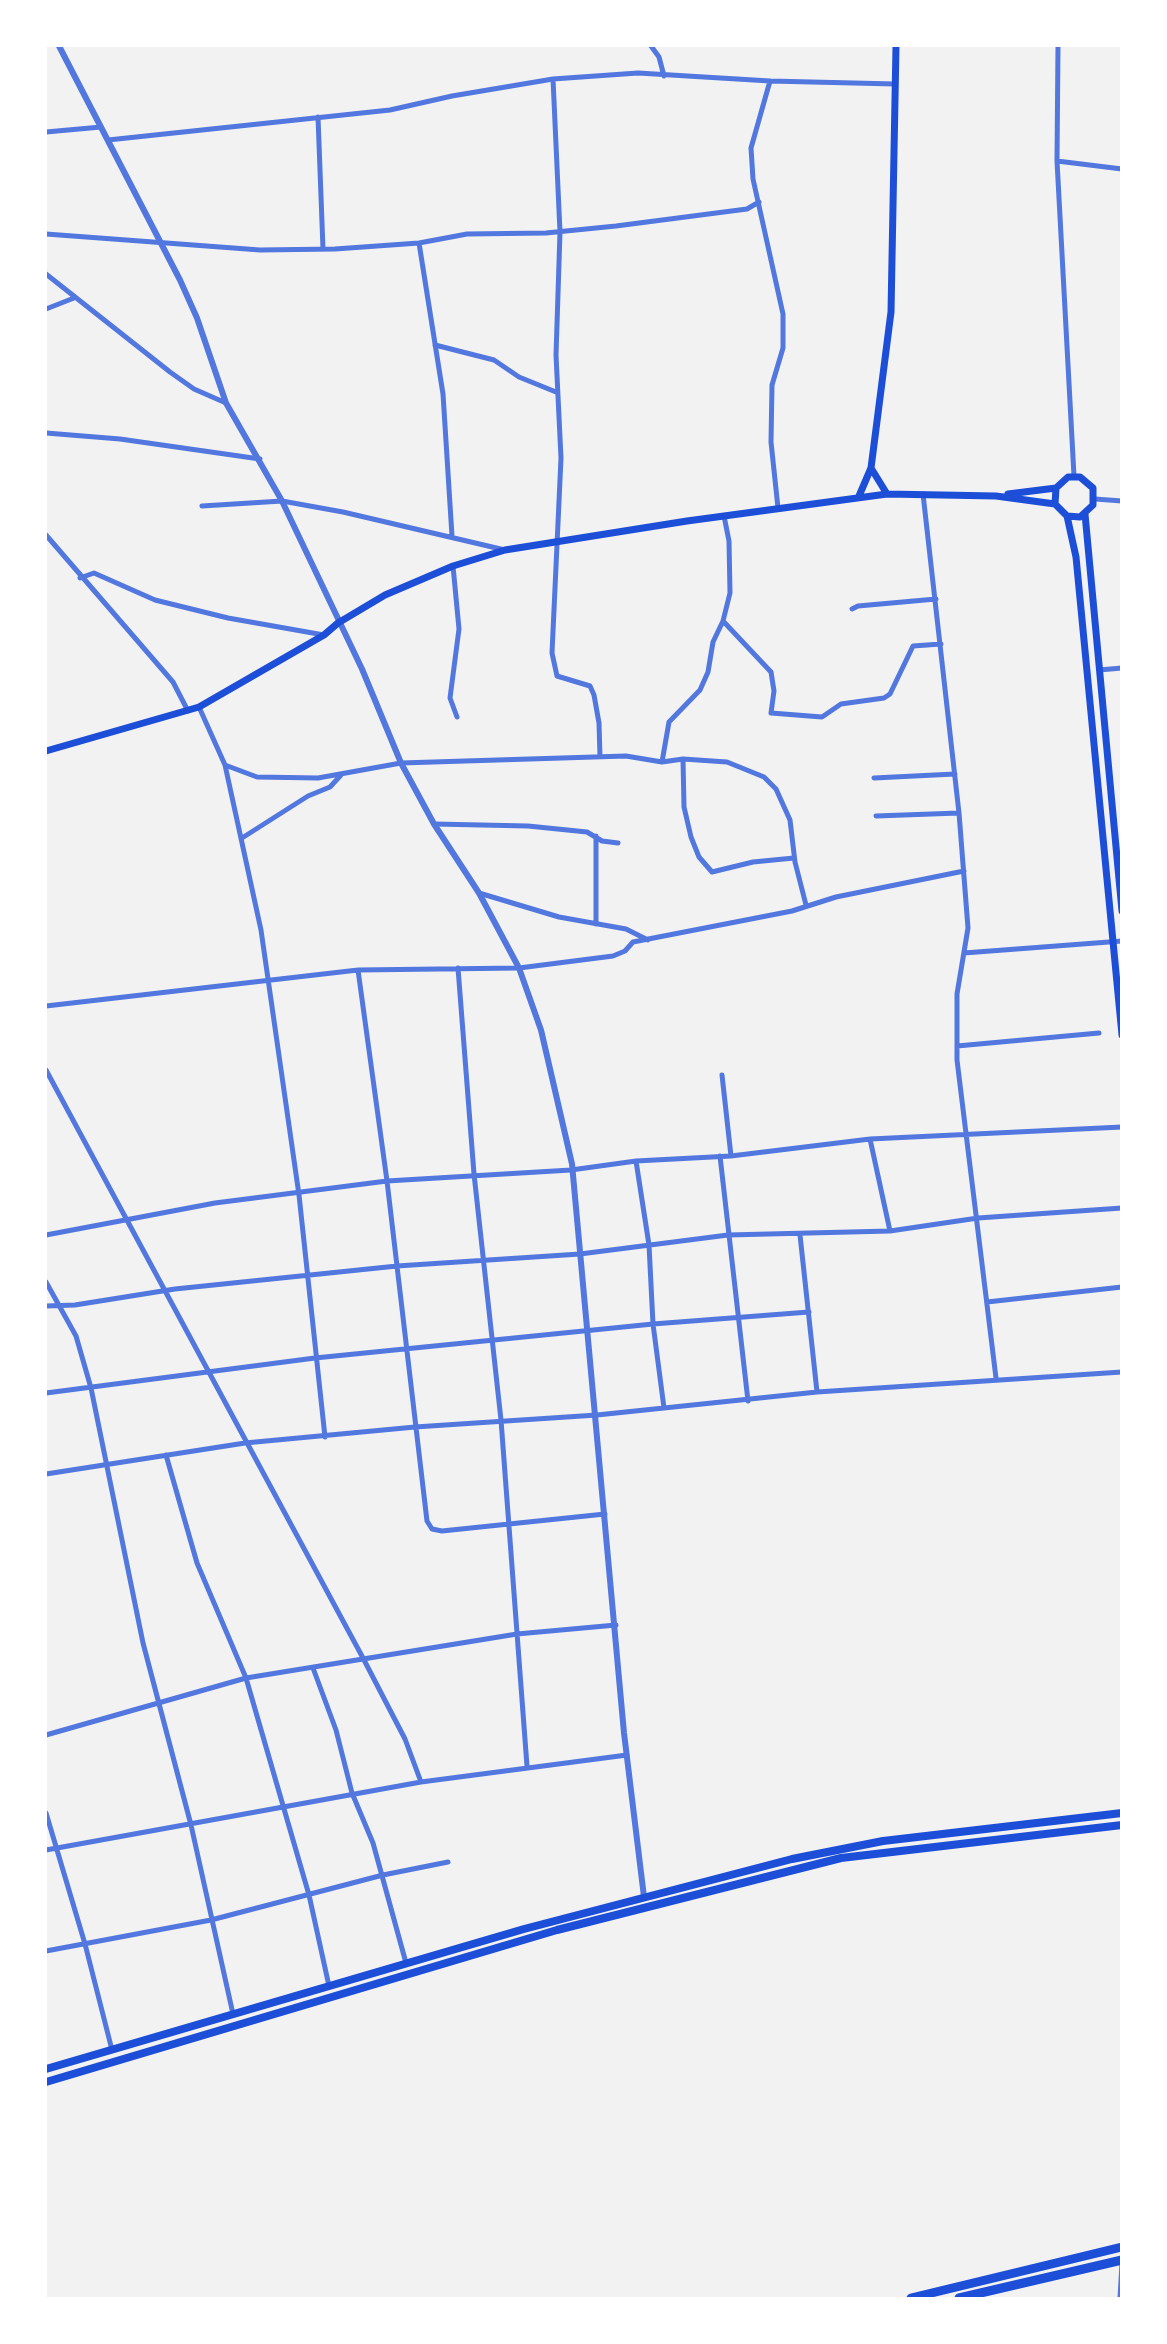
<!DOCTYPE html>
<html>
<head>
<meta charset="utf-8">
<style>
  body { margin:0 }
  #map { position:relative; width:1167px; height:2344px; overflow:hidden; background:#f2f2f2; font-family:"Archivo Narrow",sans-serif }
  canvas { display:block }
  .frame { position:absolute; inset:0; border:47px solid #fff; pointer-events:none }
</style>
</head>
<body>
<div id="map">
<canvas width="1167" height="2344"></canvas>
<div class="frame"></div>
</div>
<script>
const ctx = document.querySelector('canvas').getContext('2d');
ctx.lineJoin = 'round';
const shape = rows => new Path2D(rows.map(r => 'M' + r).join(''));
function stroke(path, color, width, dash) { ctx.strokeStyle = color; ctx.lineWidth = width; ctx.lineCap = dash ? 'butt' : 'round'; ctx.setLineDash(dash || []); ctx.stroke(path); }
stroke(shape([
  [651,46,659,57,664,76],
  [1058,46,1057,161,1074,476],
  [553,79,560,232,556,355,561,458,552,653,557,676,590,686,594,695,599,723,600,757],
  [770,81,751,148,753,179,783,314,783,348,772,385,771,442,778,508],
  [318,117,323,249],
  [46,132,101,127],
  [108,140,390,110,452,96,553,79,638,73,770,81,895,84],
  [1057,161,1122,169],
  [46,234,260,250,335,249,419,243,467,234,546,233,616,226,747,209,759,202],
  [419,243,443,394,452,536],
  [46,274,170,372,194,389,226,403],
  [46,309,74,298],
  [435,345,494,360,519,377,556,392],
  [46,433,120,439,260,459],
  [923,494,959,813,968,928,957,994,957,1060,996,1378],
  [1095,499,1122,501],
  [202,506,282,501,343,512,505,550],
  [46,535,173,682,188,711],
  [453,566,459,629,450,698,457,717],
  [80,578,94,573,155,600,228,618,324,635],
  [852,609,858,606,936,599],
  [723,621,771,672,774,691,771,713,822,717,841,704,884,698,890,694,913,646,941,644],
  [1099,670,1122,668],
  [199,707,225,765,261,930,299,1195,325,1437],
  [683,759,684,807,691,837,699,857,712,872,753,862,794,858],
  [662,762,669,722,700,690,708,672,713,642,723,621,730,593,729,541,724,516],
  [225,765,257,777,318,778,401,763,626,756,662,762,683,759,727,762,764,777,776,789,790,820,795,862,806,905],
  [874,778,955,774],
  [876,816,959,813],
  [434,824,528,826,587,832,602,841,618,843],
  [596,836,596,924],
  [242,838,308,796,330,787,341,775],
  [479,893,559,917,626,929,648,940],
  [964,953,1122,941],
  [458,968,474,1174,501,1420,527,1766],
  [358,970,387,1181,427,1521,432,1529,442,1531,605,1514],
  [46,1006,358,970,519,968,613,956,625,951,633,942,792,911,836,897,964,871],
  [957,1046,1099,1033],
  [46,1070,363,1658,405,1739,421,1782],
  [722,1075,731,1156],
  [870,1139,890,1231],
  [720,1156,748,1401],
  [636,1161,649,1245,653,1324,664,1408],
  [46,1235,215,1203,387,1181,571,1170,636,1161,731,1156,870,1139,1122,1127],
  [800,1235,817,1392],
  [46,1282,76,1336,91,1388,143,1643,191,1825,233,2014],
  [987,1302,1122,1287],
  [46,1306,75,1305,175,1289,397,1266,580,1254,728,1235,890,1231,978,1218,1122,1208],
  [46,1393,315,1358,653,1324,809,1312],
  [166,1455,197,1563,246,1678,309,1895,329,1986],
  [46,1474,245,1443,415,1427,597,1415,817,1392,1122,1372],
  [313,1668,336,1730,352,1793,373,1843,406,1963],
  [46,1735,246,1678,517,1634,616,1625],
  [46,1813,85,1944,112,2050],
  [46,1850,421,1782,627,1755],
  [46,1951,211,1920,383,1875,448,1862],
  [1120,2298,1122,2263]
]), '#5277de', 5);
stroke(shape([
  [59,46,180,280,197,318,226,403,282,501,362,669,401,763,434,824,479,893,519,968,541,1030,572,1164,624,1733,644,1897]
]), '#5277de', 6);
stroke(shape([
  [871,468,887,494],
  [1008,494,1056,488],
  [859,496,871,468,891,312,896,46],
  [1085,514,1122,911],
  [1067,516,1076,557,1122,1035],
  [46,751,199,707,324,635,338,623,385,595,453,566,505,550,687,521,887,494,996,496,1055,504,1067,516,1080,517,1093,505,1093,488,1080,477,1068,477,1056,488,1055,504]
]), '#1d4ed8', 7);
stroke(shape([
  [46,2069,524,1929,792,1859,883,1841,1122,1813],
  [46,2082,557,1930,841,1858,1122,1825]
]), '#1d4ed8', 8);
stroke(shape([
  [911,2298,1122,2247],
  [959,2298,1122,2260]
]), '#1d4ed8', 9);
</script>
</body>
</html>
